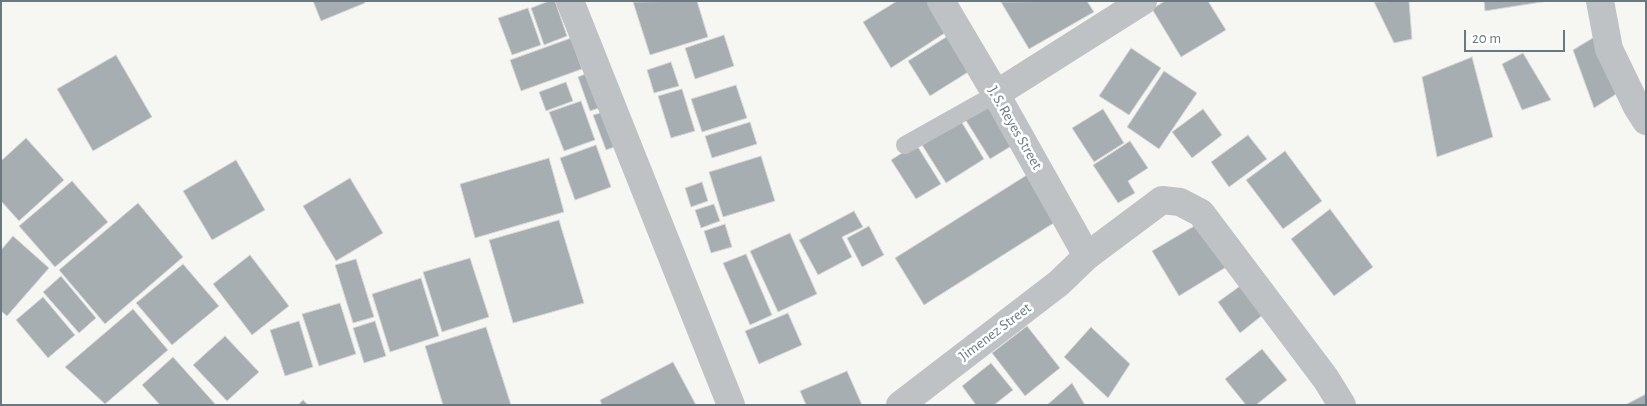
<!DOCTYPE html>
<html>
<head>
<meta charset="utf-8">
<style>
  body { margin:0 }
  #map { position:relative; width:1647px; height:406px; overflow:hidden; background:#f6f6f3; font-family:"Alegreya Sans",sans-serif }
  canvas { display:block }
  .frame { position:absolute; inset:0; border:2px solid #687982; pointer-events:none }
  .scale { position:absolute; left:1464px; top:30px; width:101px; height:22px; box-sizing:border-box; border:2px solid #687982; border-top:0; padding-left:6px; font-size:15px; line-height:18px; white-space:nowrap; color:#687982; -webkit-text-stroke:4px #fff; paint-order:stroke }
</style>
</head>
<body>
<div id="map">
<canvas width="1647" height="406"></canvas>
<div class="frame"></div>
<div class="scale">20 m</div>
</div>
<script>
const ctx = document.querySelector('canvas').getContext('2d');
ctx.lineJoin = 'round';
function fillPath(path, color) { ctx.fillStyle = color; ctx.fill(path, 'evenodd'); }
const shape = rows => new Path2D(rows.map(r => 'M' + r).join(''));
function stroke(path, color, width, dash) { ctx.strokeStyle = color; ctx.lineWidth = width; ctx.lineCap = dash ? 'butt' : 'round'; ctx.setLineDash(dash || []); ctx.stroke(path); }
function drawText(font, color, halo, rows, align = 'center') {
  ctx.font = font + ' "Alegreya Sans",sans-serif'; ctx.lineWidth = 5; ctx.setLineDash([]); ctx.textBaseline = 'middle'; ctx.strokeStyle = halo; ctx.fillStyle = color; for (const [text, x, y, turn = 0] of rows) {
    ctx.save(); ctx.translate(x, y); ctx.rotate((+turn || 0) * Math.PI / 180); ctx.textAlign = isNaN(turn) ? turn : align; if (halo) ctx.strokeText(text, 0, 0); ctx.fillText(text, 0, 0); ctx.restore();
  }
}
const building = shape([
  [313,1,364,1,365,3,321,21,313,1],
  [549,1,555,1,567,36,544,45,531,8,549,1],
  [697,1,708,37,650,55,633,2,697,1],
  [897,1,935,1,951,29,891,68,863,22,897,1],
  [1087,1,1094,12,1029,49,1001,2,1087,1],
  [1165,1,1208,1,1226,30,1181,57,1152,9,1165,1],
  [1409,1,1412,39,1394,43,1374,2,1409,1],
  [1484,1,1548,1,1485,11,1484,1],
  [528,8,541,45,512,55,498,18,528,8],
  [951,34,973,69,930,96,908,61,951,34],
  [724,35,734,66,695,79,685,48,724,35],
  [1596,36,1618,93,1594,108,1573,50,1596,36],
  [571,38,582,69,521,91,510,60,571,38],
  [1131,48,1161,68,1129,115,1099,96,1131,48],
  [1523,53,1551,100,1522,110,1502,64,1523,53],
  [116,55,152,117,93,151,57,89,116,55],
  [1472,57,1493,137,1437,157,1422,77,1472,57],
  [671,62,679,86,654,93,647,70,671,62],
  [1164,71,1197,93,1159,149,1127,127,1164,71],
  [590,72,602,107,590,111,578,77,590,72],
  [566,82,573,101,546,111,539,92,566,82],
  [736,85,747,118,702,132,691,99,736,85],
  [682,89,695,131,671,138,658,96,682,89],
  [581,101,595,140,564,151,549,112,581,101],
  [995,102,1018,142,990,159,965,119,995,102],
  [1103,109,1124,143,1094,162,1072,128,1103,109],
  [1203,109,1222,135,1192,158,1172,132,1203,109],
  [604,112,617,146,606,150,593,115,604,112],
  [961,121,984,159,946,183,922,145,961,121],
  [750,122,757,144,712,158,705,136,750,122],
  [1248,135,1267,159,1229,187,1211,162,1248,135],
  [26,138,64,180,19,221,1,201,1,161,26,138],
  [1130,141,1148,168,1128,181,1135,193,1118,203,1093,165,1130,141],
  [916,144,941,184,916,199,891,160,916,144],
  [596,145,611,187,575,200,560,158,596,145],
  [1285,151,1322,201,1283,229,1246,180,1285,151],
  [761,156,775,201,723,217,709,172,761,156],
  [549,158,564,212,475,238,460,184,549,158],
  [236,160,265,210,212,240,183,191,236,160],
  [1030,173,1060,219,924,305,895,258,1030,173],
  [350,178,383,233,336,261,303,206,350,178],
  [72,181,108,222,55,267,19,226,72,181],
  [702,182,708,201,691,207,685,188,702,182],
  [138,203,183,257,105,324,59,270,138,203],
  [714,204,720,221,701,228,695,210,714,204],
  [1330,209,1373,267,1334,296,1291,239,1330,209],
  [854,211,863,227,842,237,852,257,818,275,799,240,854,211],
  [559,220,584,303,513,323,489,240,559,220],
  [1201,222,1228,266,1179,296,1152,251,1201,222],
  [725,224,732,247,711,253,704,231,725,224],
  [869,226,884,255,862,267,847,238,869,226],
  [790,233,817,294,778,312,750,251,790,233],
  [13,236,49,268,7,316,1,311,1,250,13,236],
  [746,254,772,315,750,325,723,263,746,254],
  [250,255,289,306,252,335,213,284,250,255],
  [470,258,489,317,442,332,423,272,470,258],
  [356,259,374,317,353,323,335,265,356,259],
  [183,264,219,306,172,345,136,303,183,264],
  [61,276,96,318,79,333,43,292,61,276],
  [421,278,439,336,390,352,372,294,421,278],
  [1240,286,1264,314,1240,333,1218,302,1240,286],
  [43,297,75,335,48,358,16,320,43,297],
  [340,303,356,354,319,366,302,314,340,303],
  [133,309,168,350,105,404,65,367,133,309],
  [788,313,802,345,759,364,745,331,788,313],
  [299,321,313,367,285,376,270,330,299,321],
  [375,321,386,356,364,363,353,328,375,321],
  [1027,326,1060,368,1025,396,992,353,1027,326],
  [486,327,511,405,443,405,425,346,486,327],
  [1091,327,1130,364,1108,398,1064,357,1091,327],
  [225,336,259,372,227,401,193,365,225,336],
  [1262,349,1287,380,1256,405,1246,405,1225,379,1262,349],
  [173,357,216,405,160,405,142,385,173,357],
  [673,362,696,405,602,405,600,400,673,362],
  [991,363,1013,390,994,405,976,405,962,386,991,363],
  [847,371,862,405,806,405,800,391,847,371],
  [1072,383,1085,405,1047,405,1072,383],
  [1646,394,1646,405,1625,405,1646,394],
  [303,400,308,405,298,405,303,400]
]);
fillPath(building, '#a6aeb2');
stroke(building, '#d8d7d6', 1);
stroke(shape([
  [905,145,996,94]
]), '#bec2c5', 18);
stroke(shape([
  [570,1,731,405],
  [1600,1,1609,49,1637,107,1646,121],
  [996,94,1143,1],
  [1087,256,1162,200,1180,202,1201,213,1326,379,1342,405]
]), '#bec2c5', 28);
stroke(shape([
  [900,405,1059,283,1087,256,996,94,941,1]
]), '#bec2c5', 28);
drawText('15px', '#687982', '#fff', [
  ["J. S. Reyes Street",1015,128,60],
  ["Jimenez Street",995,332,-37]
]);
</script>
</body>
</html>
